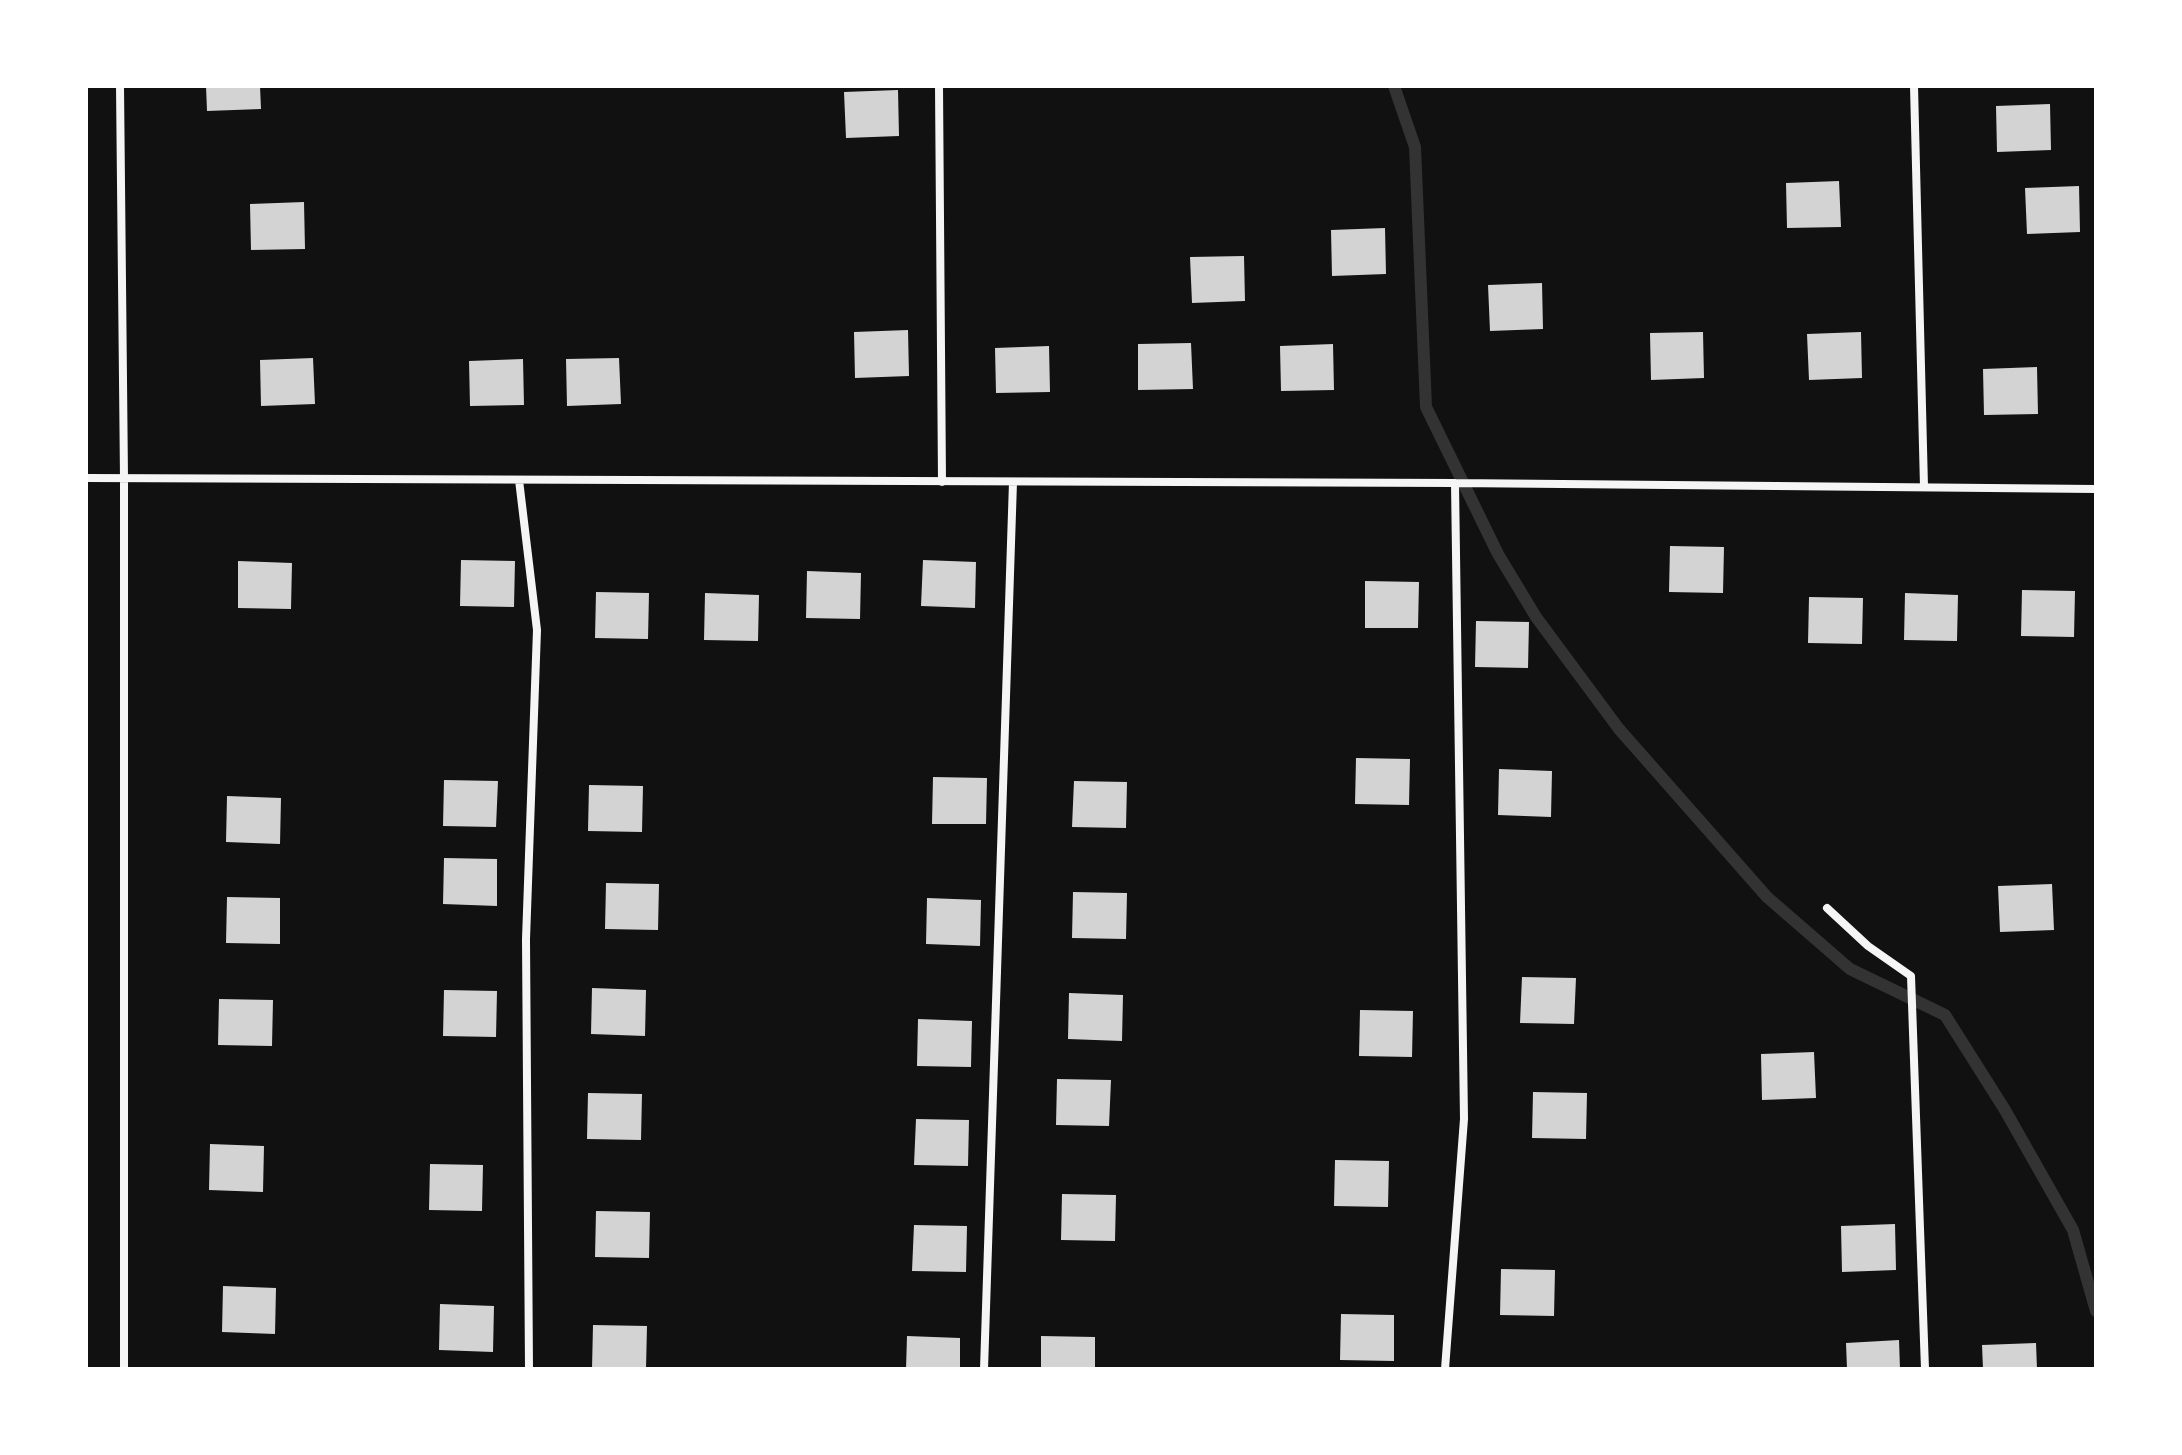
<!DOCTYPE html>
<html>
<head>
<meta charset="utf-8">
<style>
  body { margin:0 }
  #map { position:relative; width:2182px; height:1455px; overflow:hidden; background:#111; font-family:"DM Sans",sans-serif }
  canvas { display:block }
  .frame { position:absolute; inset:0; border:88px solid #fff; pointer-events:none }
</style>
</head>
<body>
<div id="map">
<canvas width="2182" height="1455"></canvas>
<div class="frame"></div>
</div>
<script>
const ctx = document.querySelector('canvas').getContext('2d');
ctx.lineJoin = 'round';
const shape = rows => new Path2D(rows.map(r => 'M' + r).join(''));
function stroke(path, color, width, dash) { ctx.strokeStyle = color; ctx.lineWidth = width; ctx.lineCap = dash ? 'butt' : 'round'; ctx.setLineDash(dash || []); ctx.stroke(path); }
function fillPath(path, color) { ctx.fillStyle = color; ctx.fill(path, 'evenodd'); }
stroke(shape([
  [1394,86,1415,147,1426,407,1498,554,1536,617,1619,729,1767,897,1850,969,1945,1015,2005,1110,2073,1230,2096,1311]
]), '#333', 12);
fillPath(shape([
  [206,86,260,86,261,109,207,111],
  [898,90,899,136,846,138,844,92],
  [2050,104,2051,150,1997,152,1996,106],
  [1839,181,1841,227,1787,228,1786,183],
  [2079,186,2080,232,2027,234,2025,188],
  [304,202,305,249,251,250,250,204],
  [1385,228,1386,274,1332,276,1331,230],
  [1244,256,1245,301,1192,303,1190,257],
  [1542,283,1543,329,1490,331,1488,285],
  [908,330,909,376,855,378,854,332],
  [1703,332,1704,378,1651,380,1650,333],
  [1861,332,1862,378,1809,380,1807,334],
  [1191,343,1193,389,1138,390,1138,344],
  [1333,344,1334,390,1281,391,1280,346],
  [1049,346,1050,392,996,393,995,348],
  [313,358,315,404,261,406,260,360],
  [619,358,621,404,567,406,566,359],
  [523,359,524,405,470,406,469,361],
  [2037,367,2038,414,1984,415,1983,369],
  [1670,546,1724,547,1723,593,1669,592],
  [461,560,515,561,514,607,460,606],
  [923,560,976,562,975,608,921,606],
  [238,561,292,563,291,609,238,608],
  [807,571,861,573,860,619,806,618],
  [1365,581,1419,582,1418,628,1365,628],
  [2022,590,2075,591,2074,637,2021,636],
  [596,592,649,593,648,639,595,638],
  [705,593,759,595,758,641,704,640],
  [1905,593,1958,595,1957,641,1904,640],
  [1809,597,1863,598,1862,644,1808,643],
  [1476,621,1529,622,1528,668,1475,667],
  [1356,758,1410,759,1409,805,1355,804],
  [1499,769,1552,771,1551,817,1498,815],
  [933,777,987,778,986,824,932,824],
  [444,780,498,781,496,827,443,826],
  [1074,781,1127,782,1126,828,1072,827],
  [589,785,643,786,642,832,588,831],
  [227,796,281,798,280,844,226,842],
  [444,858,497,859,497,906,443,904],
  [606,883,659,884,658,930,605,929],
  [2052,884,2054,930,2000,932,1998,886],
  [1073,892,1127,893,1126,939,1072,938],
  [227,897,280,898,280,944,226,943],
  [927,898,981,900,980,946,926,944],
  [1522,977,1576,978,1574,1024,1520,1023],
  [592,988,646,990,645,1036,591,1034],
  [444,990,497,991,496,1037,443,1036],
  [1069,993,1123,995,1122,1041,1068,1039],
  [219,999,273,1000,272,1046,218,1045],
  [1360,1010,1413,1011,1412,1057,1359,1056],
  [918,1019,972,1021,971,1067,917,1066],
  [1814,1052,1816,1098,1762,1100,1761,1054],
  [1057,1079,1111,1080,1109,1126,1056,1125],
  [1533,1092,1587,1093,1586,1139,1532,1138],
  [588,1093,642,1094,641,1140,587,1139],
  [916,1119,969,1120,968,1166,914,1165],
  [210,1144,264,1146,263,1192,209,1190],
  [1335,1160,1389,1161,1388,1207,1334,1206],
  [430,1164,483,1165,482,1211,429,1210],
  [1062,1194,1116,1195,1115,1241,1061,1240],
  [596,1211,650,1212,649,1258,595,1257],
  [1895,1224,1896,1270,1842,1272,1841,1226],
  [914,1225,967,1226,966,1272,912,1271],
  [1501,1269,1555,1270,1554,1316,1500,1315],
  [223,1286,276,1288,275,1334,222,1332],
  [440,1304,494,1306,493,1352,439,1350],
  [1341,1314,1394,1315,1394,1361,1340,1360],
  [593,1325,647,1326,646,1369,592,1369],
  [907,1336,960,1338,960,1369,906,1369],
  [1041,1336,1095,1337,1095,1369,1041,1369],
  [1899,1340,1900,1369,1847,1369,1846,1343],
  [2036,1343,2037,1369,1983,1369,1982,1345]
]), '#d3d3d3');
stroke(shape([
  [120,86,124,478,124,1369],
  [939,86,942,482],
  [1914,86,1924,487],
  [86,478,1455,483,2096,489],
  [519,480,537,630,526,939,529,1369],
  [1827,908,1868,946,1911,976,1925,1369],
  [984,1369,1013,482],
  [1445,1369,1464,1119,1455,483]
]), '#f5f5f5', 8);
</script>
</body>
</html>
